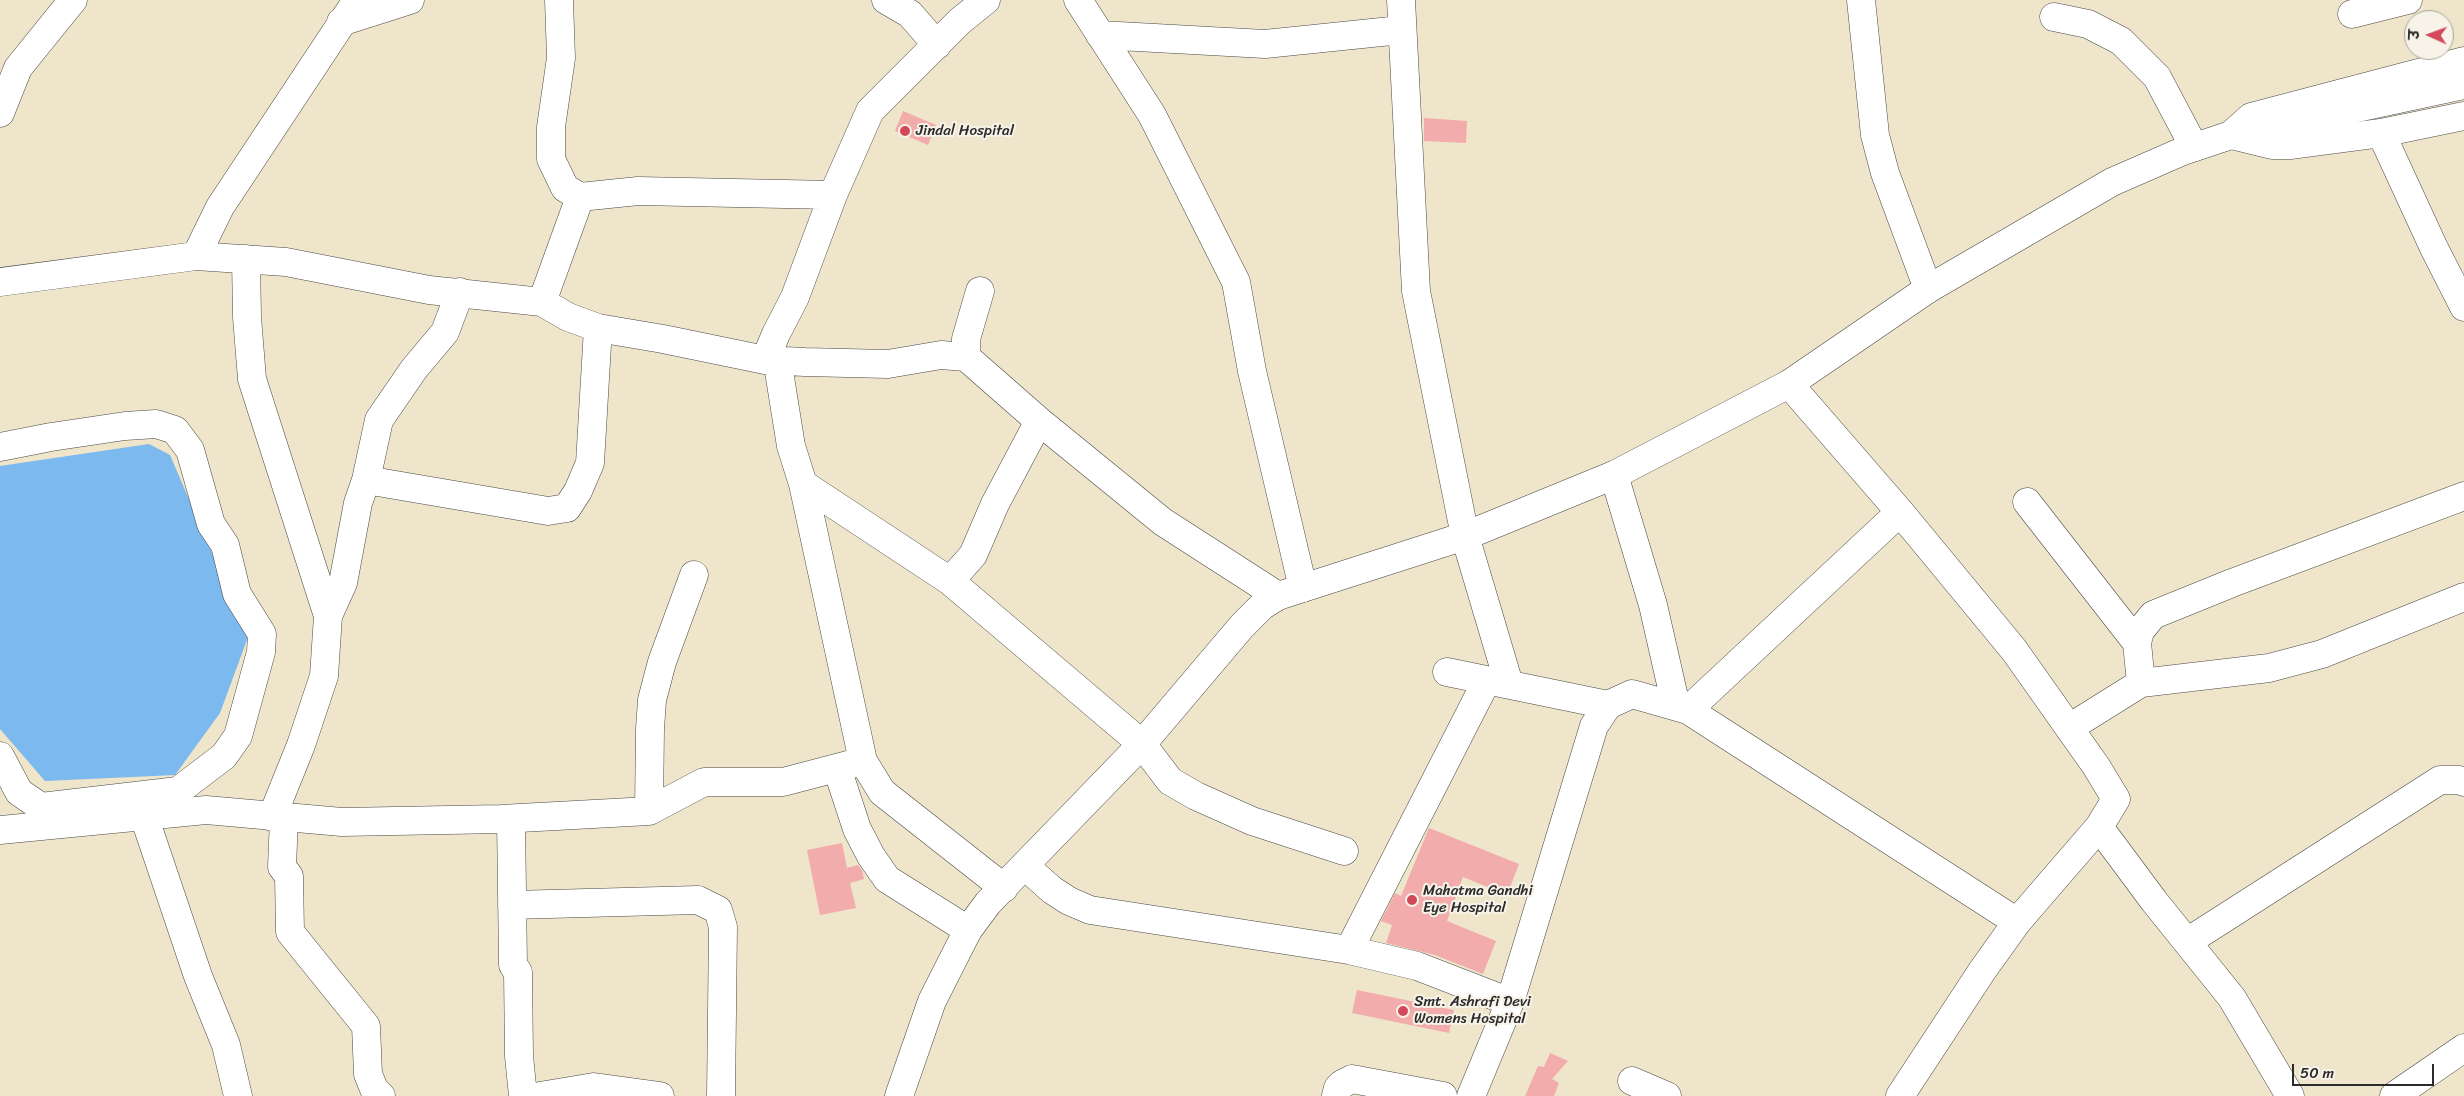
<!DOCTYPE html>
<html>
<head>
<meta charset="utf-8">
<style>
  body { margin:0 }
  #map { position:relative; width:2464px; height:1096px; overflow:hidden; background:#efe5ca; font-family:Sriracha,"Playpen Sans Deva",sans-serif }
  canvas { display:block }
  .north { position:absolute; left:2404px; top:10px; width:50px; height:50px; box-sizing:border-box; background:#f7f3e8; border:1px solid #a5a39c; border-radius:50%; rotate:272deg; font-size:14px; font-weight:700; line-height:20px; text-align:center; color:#2b2b2b }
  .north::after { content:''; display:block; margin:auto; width:18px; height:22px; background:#d1495b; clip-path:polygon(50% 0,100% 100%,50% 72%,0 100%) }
  .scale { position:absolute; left:2292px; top:1064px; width:142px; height:22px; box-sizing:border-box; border:2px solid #2b2b2b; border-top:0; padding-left:6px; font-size:15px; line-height:18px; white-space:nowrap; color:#2b2b2b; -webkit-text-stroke:4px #f7f3e8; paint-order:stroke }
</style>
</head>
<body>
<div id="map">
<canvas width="2464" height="1096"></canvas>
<div class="north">उ</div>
<div class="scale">50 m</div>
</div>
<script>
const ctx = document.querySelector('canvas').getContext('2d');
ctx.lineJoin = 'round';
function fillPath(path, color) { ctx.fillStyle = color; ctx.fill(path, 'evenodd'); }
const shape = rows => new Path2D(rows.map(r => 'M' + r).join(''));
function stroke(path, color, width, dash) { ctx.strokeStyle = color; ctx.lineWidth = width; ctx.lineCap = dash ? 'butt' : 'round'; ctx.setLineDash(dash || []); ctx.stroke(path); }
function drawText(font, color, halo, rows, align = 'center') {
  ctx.font = font + ' Sriracha,sans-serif'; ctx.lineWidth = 4; ctx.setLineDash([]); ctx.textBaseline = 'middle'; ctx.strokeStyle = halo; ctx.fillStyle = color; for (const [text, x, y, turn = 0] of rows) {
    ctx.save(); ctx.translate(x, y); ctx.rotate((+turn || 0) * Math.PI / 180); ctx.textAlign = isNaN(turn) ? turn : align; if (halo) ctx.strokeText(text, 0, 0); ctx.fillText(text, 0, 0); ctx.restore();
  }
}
fillPath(shape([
  [149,444,170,455,248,637,220,713,175,775,45,781,0,729,0,466]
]), '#7bb9ee');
fillPath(shape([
  [903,111,936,125,928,145,895,131],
  [1424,118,1467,121,1466,143,1424,141],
  [1429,828,1519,864,1507,895,1463,877,1447,921,1496,941,1483,974,1435,955,1386,943,1392,925,1381,921,1395,893,1401,896],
  [842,843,847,868,858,865,862,870,864,879,850,883,856,908,820,915,807,850],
  [1357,990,1454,1010,1449,1033,1352,1013],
  [1550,1053,1568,1061,1552,1079,1559,1083,1554,1096,1525,1096,1538,1066,1544,1067]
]), '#f2acab');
const minor = shape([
  [886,0,910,14,937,45],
  [1078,0,1152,115,1236,282,1252,371,1303,588],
  [1401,0,1416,291,1465,536,1509,684],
  [1861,0,1875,135,1885,173,1928,289],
  [2352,14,2408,0],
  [2054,17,2088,24,2121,41,2157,77,2194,147],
  [341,22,410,0],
  [1100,35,1265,44,1401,30],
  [0,113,18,68,73,0],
  [2381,133,2464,116],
  [2231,135,2272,145,2290,145,2381,133,2434,248,2464,307],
  [2231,135,2251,117,2464,61],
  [580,197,638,191,833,195],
  [196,256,286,262,429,290,542,302,568,317,598,328,663,339,765,360,805,362,888,364,941,355,966,357,966,339,980,291],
  [246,259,247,317,252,379,328,616,324,676,301,745,272,817],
  [0,282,196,256,220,207,357,0],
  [542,302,580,197,565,188,551,159,551,127,561,58,559,0],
  [966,357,1039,421,1163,522,1278,596],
  [765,360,776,334,795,297,833,195,870,111,960,21,986,0],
  [1789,384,1900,512,2014,650,2096,766,2116,799,2099,827,2154,901,2232,998,2290,1096],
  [0,447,51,437,125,426,156,424,175,430,190,450,211,524,225,545,237,594,262,634,261,652,238,736,224,756,178,791,41,807,19,792,0,756],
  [1614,475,1653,605,1676,706],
  [366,480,548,511,567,508,578,491,590,463,598,328],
  [803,484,950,581,1142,744,1170,781,1196,796,1252,821,1344,851],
  [2027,502,2137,643],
  [950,581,973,555,995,504,1039,421],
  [328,616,343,583,358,503,366,480,379,420,414,369,445,332,460,292],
  [1447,672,1608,705],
  [2141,683,2137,643,2140,631,2153,615,2232,583,2464,496],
  [1688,710,1900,512],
  [2069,728,2141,683,2269,668,2322,654,2464,597],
  [863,761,882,792,1004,888],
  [837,768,857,829,871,856,887,879,968,930],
  [649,811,650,729,652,700,662,662,694,575],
  [144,816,198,976,226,1045,238,1096],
  [284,818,282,867,289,876,290,932,366,1026,368,1074,374,1089,381,1096],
  [511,819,513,965,518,972,519,1056,523,1096],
  [0,830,206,810,342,822,501,819,649,811,704,782,783,782,863,761,803,484,791,446,777,359],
  [1025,866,1052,890,1069,901,1090,910,1349,950,1417,966,1510,1002],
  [512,905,698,900,718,910,723,927,721,1096],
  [2187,942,2440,780,2459,780,2464,782],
  [1349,950,1487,680],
  [1632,1081,1667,1096],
  [540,1096,594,1087,660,1096],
  [1336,1096,1338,1088,1342,1084,1352,1079,1443,1096],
  [1471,1096,1510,1002,1594,726,1608,705,1632,694,1688,710,2017,922],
  [1900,1096,1982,971,2017,922,2099,827],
  [2394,1096,2464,1048]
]);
const major = shape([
  [899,1096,932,1001,968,930,988,903,1142,744,1242,626,1262,606,1278,596,1465,536,1614,475,1789,384,1928,289,2112,182,2183,151,2231,135,2464,85]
]);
stroke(minor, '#484743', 29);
stroke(major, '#484743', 29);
stroke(minor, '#fff', 28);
stroke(major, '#fff', 28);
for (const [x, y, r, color] of [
  [905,131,6,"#d1495b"],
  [1412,900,6,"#d1495b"],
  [1403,1011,6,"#d1495b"]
]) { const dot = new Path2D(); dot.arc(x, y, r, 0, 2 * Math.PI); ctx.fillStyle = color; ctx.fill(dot); stroke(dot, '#f7f3e8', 2); }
drawText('15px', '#2b2b2b', '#f7f3e8', [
  ["Jindal Hospital",916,131],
  ["Mahatma Gandhi",1423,891],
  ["Eye Hospital",1423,908],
  ["Smt. Ashrafi Devi",1414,1002],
  ["Womens Hospital",1414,1019]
], 'left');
</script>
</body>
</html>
